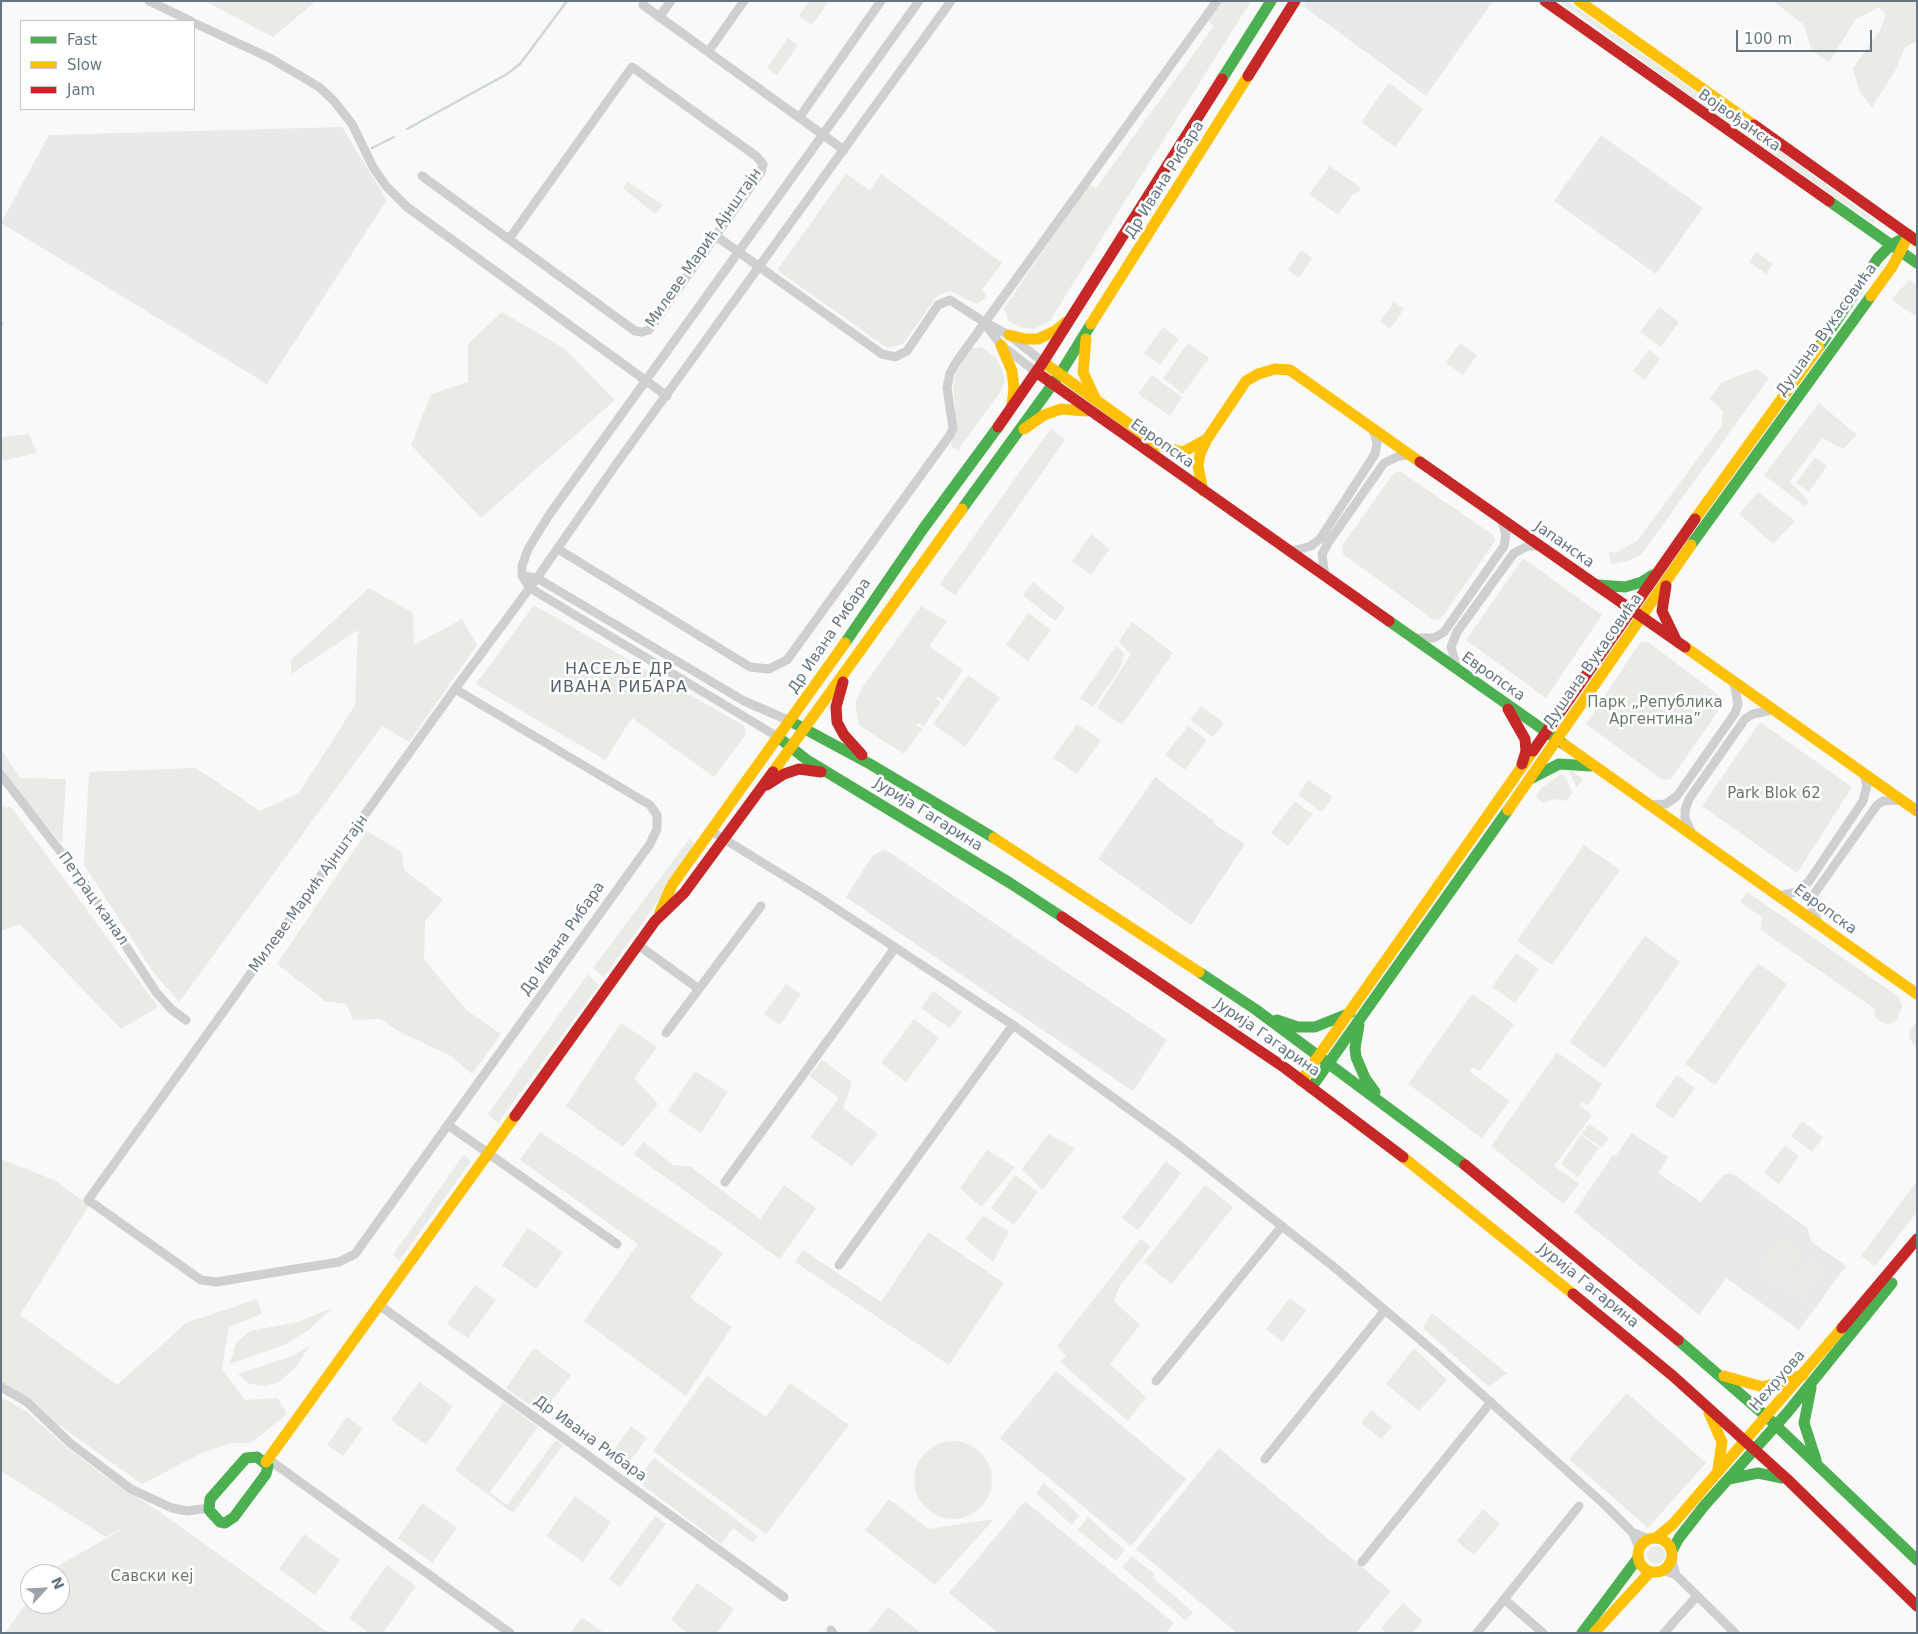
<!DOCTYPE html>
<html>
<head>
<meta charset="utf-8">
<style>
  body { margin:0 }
  #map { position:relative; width:1918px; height:1634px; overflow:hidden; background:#f9f9f9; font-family:"DejaVu Sans",sans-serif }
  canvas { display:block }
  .frame { position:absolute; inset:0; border:2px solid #657683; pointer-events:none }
  .legend { position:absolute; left:20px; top:20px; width:175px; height:90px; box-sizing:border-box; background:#fff; border:1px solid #c1c8cd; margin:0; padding:6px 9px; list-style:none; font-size:15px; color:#657683 }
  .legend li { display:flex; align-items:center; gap:10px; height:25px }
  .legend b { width:25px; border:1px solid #c1c8cd }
  .north { position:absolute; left:20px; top:1564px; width:50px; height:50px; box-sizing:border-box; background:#fff; border:1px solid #c1c8cd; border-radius:50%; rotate:65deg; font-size:14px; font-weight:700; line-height:20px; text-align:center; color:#657683 }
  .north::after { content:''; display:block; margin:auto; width:18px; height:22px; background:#99a4ac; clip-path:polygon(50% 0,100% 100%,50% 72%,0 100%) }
  .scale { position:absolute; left:1736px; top:30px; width:136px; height:22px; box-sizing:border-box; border:2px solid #657683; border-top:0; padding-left:6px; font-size:15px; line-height:18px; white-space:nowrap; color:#657683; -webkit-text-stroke:4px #fff; paint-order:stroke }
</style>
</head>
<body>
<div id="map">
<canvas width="1918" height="1634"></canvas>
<div class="frame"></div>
<ul class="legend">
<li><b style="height:6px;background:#4caf50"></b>Fast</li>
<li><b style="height:6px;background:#ffc107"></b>Slow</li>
<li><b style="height:6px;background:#c62828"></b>Jam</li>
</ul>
<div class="north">N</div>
<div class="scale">100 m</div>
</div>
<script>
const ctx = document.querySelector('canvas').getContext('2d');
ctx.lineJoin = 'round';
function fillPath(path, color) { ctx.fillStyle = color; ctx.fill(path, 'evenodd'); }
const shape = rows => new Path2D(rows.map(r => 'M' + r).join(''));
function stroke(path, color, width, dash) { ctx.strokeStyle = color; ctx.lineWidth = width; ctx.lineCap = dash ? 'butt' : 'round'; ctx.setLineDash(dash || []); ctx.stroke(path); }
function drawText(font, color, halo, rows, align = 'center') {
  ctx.font = font + ' "DejaVu Sans",sans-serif'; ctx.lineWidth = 5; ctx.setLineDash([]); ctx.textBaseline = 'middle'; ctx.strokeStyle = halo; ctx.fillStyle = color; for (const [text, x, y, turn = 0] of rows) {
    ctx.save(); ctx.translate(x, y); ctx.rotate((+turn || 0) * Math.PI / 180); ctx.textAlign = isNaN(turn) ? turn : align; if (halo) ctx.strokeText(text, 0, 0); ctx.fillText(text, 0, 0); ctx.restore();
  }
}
fillPath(shape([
  [1306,1,1493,1,1426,96,1303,6],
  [342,127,387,200,267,384,1,223,49,135],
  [1601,135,1703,208,1656,274,1554,201],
  [1155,777,1214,821,1214,824,1245,844,1191,925,1098,859],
  [883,850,889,852,1167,1040,1133,1091,846,897,873,855],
  [1632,1133,1668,1157,1658,1173,1701,1202,1723,1175,1729,1173,1736,1176,1807,1228,1812,1242,1846,1266,1799,1330,1726,1278,1699,1315,1574,1212,1613,1155,1615,1156],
  [1166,1161,1181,1173,1138,1230,1122,1218],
  [1056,1371,1186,1479,1131,1546,1000,1438],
  [1219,1448,1391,1591,1356,1633,1237,1633,1136,1549],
  [1025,1501,1174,1623,1166,1633,998,1633,949,1593]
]), '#e8e9e9');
fillPath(shape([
  [205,1,316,1,273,37],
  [809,1,829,1,812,25,799,16],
  [1223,1,1251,1,1049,322,1033,329,1017,326,1008,321,1004,308,1089,184,1096,188,1214,26,1208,21],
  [1559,1,1567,1,1788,157,1875,221,1873,223,1743,134],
  [1773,1,1917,1,1917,41,1905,47,1895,71,1872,107,1859,91,1853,68,1880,30,1886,14,1879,7,1856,19,1829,62,1812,51,1804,25],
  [788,38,798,45,777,75,767,68],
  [1389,83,1423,109,1395,147,1361,122],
  [1330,166,1361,188,1355,195,1353,194,1338,215,1309,194],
  [846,174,870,190,881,174,1002,263,982,290,986,296,983,300,976,304,951,291,938,295,903,344,887,348,777,270],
  [628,182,663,205,655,214,623,188],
  [1301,250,1312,258,1299,278,1288,270],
  [1756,252,1773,264,1766,274,1749,262],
  [1909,280,1917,285,1917,317,1891,300],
  [1394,302,1404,309,1390,329,1380,321],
  [1659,307,1679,322,1661,347,1640,332],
  [502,312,565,349,615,400,481,518,411,445,431,394,468,382,468,344],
  [1163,327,1179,339,1160,365,1144,353],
  [1188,343,1209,358,1183,394,1163,378],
  [1460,343,1477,355,1463,375,1446,363],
  [981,347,995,357,1002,369,1005,381,1000,392,958,450,950,445,956,433,957,424,953,387,955,375,966,353,973,348],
  [1649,350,1660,359,1645,380,1633,371],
  [1757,369,1769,378,1646,548,1640,555,1627,561,1611,564,1609,551,1615,553,1637,541,1721,427,1723,411,1710,398,1722,382],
  [1152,375,1182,397,1170,416,1138,394],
  [1819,403,1857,435,1843,449,1822,438,1790,481,1809,502,1805,506,1764,475],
  [1051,428,1065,440,955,596,940,584],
  [29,434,37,453,1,461,1,437],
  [1815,457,1827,466,1809,492,1796,483],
  [1400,471,1493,535,1495,541,1443,616,1438,620,1431,618,1343,554,1342,546,1394,473],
  [1758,492,1795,521,1773,544,1739,514],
  [1091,534,1110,549,1091,575,1072,561],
  [1523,558,1602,615,1546,698,1466,640],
  [1033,582,1065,608,1055,621,1023,595],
  [369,588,413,613,414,645,462,619,477,645,409,742,382,726,179,1002,154,973,84,865,89,772,196,768,260,811,299,793,355,705,358,630,291,674,291,660],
  [534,605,744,726,746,734,714,777,632,718,605,760,476,684],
  [921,606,947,621,929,646,963,670,943,700,938,696,936,699,941,702,924,726,919,723,917,725,922,729,904,754,859,725,855,703,862,688],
  [1028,613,1051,630,1028,661,1006,645],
  [1132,622,1173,653,1122,725,1097,708,1131,654,1119,642],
  [1643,642,1648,642,1724,699,1723,704,1671,779,1666,780,1661,779,1586,724,1639,644],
  [1116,646,1124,653,1120,668,1093,707,1080,698],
  [968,675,1000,698,965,747,933,724],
  [1201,706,1224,723,1213,737,1190,720],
  [1760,722,1852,787,1797,873,1702,806],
  [1077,724,1101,740,1077,774,1053,758],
  [1188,726,1207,740,1185,770,1165,755],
  [1,749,20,778,66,779,62,844,1,771],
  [1571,770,1583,779,1577,788,1569,772],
  [1563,773,1573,793,1566,801,1556,799,1543,803,1536,796,1541,788],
  [1308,780,1333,797,1322,812,1298,795],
  [1295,801,1312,814,1288,846,1271,833],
  [1,806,12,808,158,1007,121,1029,20,924,1,931],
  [367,831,402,852,404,870,443,900,425,921,424,959,466,1010,501,1034,472,1074,451,1056,400,1032,381,1019,353,1020,346,1004,325,1001,277,964],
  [690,838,696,847,604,977,593,968],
  [1584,845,1620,870,1552,965,1517,941],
  [1747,892,1899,997,1902,1007,1896,1021,1888,1024,1880,1022,1874,1016,1875,1009,1761,930,1762,917,1740,902],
  [1645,936,1680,962,1605,1068,1569,1042],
  [1516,953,1539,969,1515,1003,1492,987],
  [1758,963,1787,984,1715,1085,1685,1064],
  [588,974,599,985,498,1123,488,1114],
  [786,984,801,994,780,1025,764,1014],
  [933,991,962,1012,950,1028,921,1008],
  [1472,994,1514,1024,1480,1071,1473,1067,1470,1072,1510,1101,1482,1138,1408,1084],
  [914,1019,939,1038,906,1082,881,1063],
  [1917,1022,1917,1047,1912,1043,1909,1036,1910,1029],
  [621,1023,657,1047,634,1078,658,1104,623,1147,566,1106],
  [1557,1052,1602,1084,1588,1105,1582,1102,1579,1105,1592,1115,1554,1166,1579,1184,1563,1204,1491,1146],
  [822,1060,852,1082,843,1108,878,1134,852,1166,810,1137,839,1098,809,1076],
  [695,1071,728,1092,701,1133,668,1111],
  [1677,1075,1695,1088,1673,1119,1655,1106],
  [1802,1121,1823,1137,1812,1152,1791,1136],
  [1589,1124,1609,1138,1602,1148,1582,1134],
  [540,1132,723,1253,690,1298,732,1327,686,1396,584,1321,638,1244,520,1160],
  [1048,1134,1075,1148,1042,1190,1022,1169],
  [1581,1135,1599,1148,1578,1177,1561,1164],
  [644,1142,673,1165,691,1167,760,1219,784,1185,816,1208,780,1259,633,1154],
  [1785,1145,1799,1156,1779,1184,1764,1173],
  [987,1150,1015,1167,981,1207,960,1188],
  [464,1154,471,1161,399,1261,393,1255],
  [1,1159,54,1180,89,1205,20,1315,117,1385,186,1323,257,1299,262,1314,229,1327,222,1369,245,1400,278,1398,287,1414,251,1443,232,1443,202,1453,142,1484,1,1384],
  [1015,1175,1038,1192,1014,1225,991,1208],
  [1917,1181,1917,1212,1875,1266,1861,1256],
  [1205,1185,1233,1207,1172,1284,1144,1262],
  [983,1216,1009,1231,993,1262,965,1239],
  [528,1228,563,1252,536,1289,502,1265],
  [928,1232,1004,1283,949,1365,795,1262,803,1250,881,1302],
  [1781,1237,1803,1253,1779,1287,1757,1271],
  [1141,1239,1151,1246,1119,1287,1114,1301,1140,1325,1110,1364,1146,1397,1128,1421,1060,1362,1066,1356,1057,1346],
  [1808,1258,1824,1270,1802,1301,1786,1289],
  [475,1285,496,1300,468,1338,447,1324],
  [1290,1298,1306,1311,1282,1342,1266,1329],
  [332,1308,309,1330,284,1345,230,1364,236,1343,250,1331,298,1322],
  [1432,1313,1507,1373,1489,1387,1423,1328],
  [310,1345,296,1367,278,1383,262,1386,248,1383,238,1374,295,1355],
  [534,1348,571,1375,542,1414,506,1388],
  [1414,1348,1447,1380,1419,1411,1386,1384],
  [707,1376,766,1417,790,1383,849,1425,766,1534,653,1451],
  [419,1382,453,1406,426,1445,391,1420],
  [1627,1393,1706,1463,1648,1528,1569,1459],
  [1,1397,26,1411,64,1445,102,1474,157,1510,329,1633,5,1633,30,1598,30,1604,60,1604,60,1574,47,1574,49,1571,130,1525,106,1537,1,1471],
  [504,1402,538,1427,490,1492,507,1505,556,1440,563,1445,513,1513,455,1470],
  [1371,1410,1392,1427,1381,1439,1361,1423],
  [347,1417,363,1428,343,1456,327,1445],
  [631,1426,647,1438,627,1466,611,1454],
  '914 1480a39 39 0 1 1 78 0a39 39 0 1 1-78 0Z',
  [654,1458,758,1536,753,1543,733,1528,721,1544,637,1481],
  [1044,1483,1079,1515,1072,1525,1036,1493],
  [575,1496,611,1522,583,1562,546,1536],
  [889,1499,929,1529,994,1519,935,1585,865,1530],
  [422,1503,457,1528,432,1563,398,1538],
  [1483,1509,1500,1524,1474,1555,1457,1541],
  [655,1516,666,1524,620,1587,609,1579],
  [1088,1517,1125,1550,1116,1561,1078,1530],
  [304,1534,340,1560,315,1595,279,1569],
  '1647 1555a9 9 0 1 1 18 0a9 9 0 1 1-18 0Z',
  [1131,1556,1155,1574,1153,1578,1193,1612,1186,1621,1122,1567],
  [387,1565,416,1586,383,1633,369,1633,349,1618],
  [697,1583,734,1609,717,1633,688,1633,671,1620],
  [1403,1603,1423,1621,1412,1633,1386,1633,1381,1628],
  [888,1607,921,1633,867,1633],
  [582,1617,604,1633,570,1633]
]), '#e8ebe6');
stroke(shape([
  [407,129,507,74,520,64,567,1],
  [372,148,394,137],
  [1,324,2,323]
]), '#ced6d9', 2.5);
stroke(shape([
  [149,1,191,21],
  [643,5,844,150],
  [659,17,671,1],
  [194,23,270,58,319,87,334,101,352,124,373,167,386,186,407,207,667,396],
  [708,52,744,1],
  [799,118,881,1],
  [422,176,635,331,642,332,649,330,761,172,763,164,756,156,632,67,509,239],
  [716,236,882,354,895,357,907,351,938,305,950,300,984,322,1009,335,1043,362],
  [985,324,1001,345,1036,372],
  [558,549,750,667,769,669,787,660,950,435,953,428,947,388,950,373,957,361,1217,1],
  [1289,552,1311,546,1320,539,1375,454,1377,443,1373,429],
  [522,576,537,578,744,701,790,721],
  [1325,577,1322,554,1328,543,1384,463,1399,456,1411,455],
  [1414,638,1434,638,1444,632,1504,546,1506,534,1501,519],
  [1457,669,1451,647,1457,632,1514,553,1528,546,1540,546],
  [455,689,650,805,657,815,657,829,650,844,355,1254,339,1262,289,1270,217,1282,201,1280,88,1200,455,689,537,578,617,463,951,1],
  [778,737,530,588,522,576,522,566,528,549,549,515,919,1],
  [1,775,84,882,156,992,172,1010,186,1020],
  [1649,805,1666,804,1677,796,1735,713,1738,704,1734,683],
  [711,831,820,898,1013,1025,1180,1146,1334,1267,1437,1354,1606,1506,1633,1533,1639,1548],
  [1692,834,1685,818,1685,810,1689,799,1745,719,1753,714,1772,710],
  [1778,896,1797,892,1809,881,1863,801,1867,786,1864,774],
  [1819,925,1812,907,1814,894,1877,805,1883,801,1901,800],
  [638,945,699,989],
  [666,1033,761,906],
  [448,1125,617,1244],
  [725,1182,895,948],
  [839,1265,1013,1025],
  [379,1305,784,1597],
  [1156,1381,1282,1226],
  [1,1387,27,1402,70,1443,131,1489,172,1508,187,1511,209,1508],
  [268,1459,510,1633],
  [1265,1459,1385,1310],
  [1634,1533,1648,1539],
  [1672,1561,1676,1575],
  [1362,1562,1491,1402],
  [1663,1570,1676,1575,1735,1633],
  [1504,1599,1543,1633],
  [831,1630,833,1633],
  [1477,1633,1579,1506],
  [1664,1633,1697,1596]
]), '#cecfd0', 9);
stroke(shape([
  [1222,79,1271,1],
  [1829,201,1917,263],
  [1819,347,1878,258,1891,245,1909,235],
  [962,509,1060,374,1091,324],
  [1691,545,1871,296],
  [1599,585,1625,587,1642,582,1653,575],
  [1389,621,1565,745],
  [845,643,923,529,998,427],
  [790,721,870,764,994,838],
  [778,737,807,760,1010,883,1062,917],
  [1532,778,1559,764,1591,766],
  [1199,972,1255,1009,1465,1165],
  [1277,1020,1298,1027,1315,1027,1350,1013],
  [1359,1025,1355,1048,1356,1057,1365,1078,1375,1092],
  [1311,1088,1508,810],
  [1678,1340,1767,1417,1917,1560],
  [1811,1388,1804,1423,1816,1460],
  [257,1457,268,1466,266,1474,234,1517,225,1523,220,1522,209,1510,210,1499,246,1458,257,1457],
  [1729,1479,1758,1473,1782,1478],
  [1672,1551,1679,1538,1704,1506,1787,1413,1892,1283],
  [1582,1633,1638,1558]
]), '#4caf50', 11);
stroke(shape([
  [1579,1,1754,125],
  [1871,296,1892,267,1909,235],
  [1091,324,1248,76],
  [1009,335,1025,339,1038,339,1055,331,1066,322],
  [1086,339,1083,372,1095,398],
  [1001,345,1012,371,1014,389,1012,405],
  [1043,362,1160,446,1183,452,1207,439],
  [1024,429,1044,415,1061,409,1086,411],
  [1203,491,1198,466,1200,454,1207,439,1246,381,1258,374,1275,369,1290,370,1420,462],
  [1695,519,1819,347],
  [1685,647,1917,811],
  [1565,745,1917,994],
  [773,772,962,509],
  [1508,810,1691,545],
  [994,838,1199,972],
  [660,912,672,885,845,643],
  [1301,1081,1533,751],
  [1403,1157,1573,1294],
  [1724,1376,1763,1387,1803,1375],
  [1709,1413,1722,1442,1718,1469],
  [266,1462,515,1116],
  '1638 1555a17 17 0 1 1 34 0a17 17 0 1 1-34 0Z',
  [1656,1538,1673,1524,1842,1328],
  [1594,1633,1650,1572]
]), '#ffc107', 11);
stroke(shape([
  [1545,1,1829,201],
  [1248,76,1295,1],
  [1754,125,1917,241],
  [1036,372,1389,621],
  [998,427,1043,362,1222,79],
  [1420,462,1685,647],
  [1666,586,1662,611,1676,640],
  [843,682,836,707,837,722,844,735,862,755],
  [1508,709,1525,739,1526,751,1522,764],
  [1533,751,1695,519],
  [767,785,784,774,799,769,821,772],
  [1062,917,1285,1068,1403,1157],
  [515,1116,655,921,684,893,773,772],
  [1465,1165,1678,1340],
  [1573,1294,1673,1376,1787,1479,1917,1606],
  [1842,1328,1917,1239]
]), '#c62828', 11);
drawText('15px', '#657683', '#fff', [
  ["Војвођанска",1739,121,35],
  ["Др Ивана Рибара",1165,180,-58],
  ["Милеве Марић Ајнштајн",704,248,-55],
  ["Душана Вукасовића",1827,330,-54],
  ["Европска",1162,444,35],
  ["Јапанска",1564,545,35],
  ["Др Ивана Рибара",830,636,-56],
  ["Душана Вукасовића",1593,661,-55],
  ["Европска",1493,677,35],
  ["Јурија Гагарина",928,815,32],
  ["Милеве Марић Ајнштајн",309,894,-54],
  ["Петрац канал",93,899,55],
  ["Европска",1825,910,36],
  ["Др Ивана Рибара",563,939,-55],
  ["Јурија Гагарина",1267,1038,35],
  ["Јурија Гагарина",1588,1286,39],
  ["Нехруова",1778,1381,-49],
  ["Др Ивана Рибара",590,1439,36]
]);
drawText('15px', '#687a64', '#fff', [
  ["Парк „Република",1655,703],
  ["Аргентина”",1655,720],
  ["Park Blok 62",1774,794],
  ["Савски кеј",152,1577]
]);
ctx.letterSpacing = '1px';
drawText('16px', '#57646e', '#fff', [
  ["НАСЕЉЕ ДР",619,670],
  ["ИВАНА РИБАРА",619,688]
]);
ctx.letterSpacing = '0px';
</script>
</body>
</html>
